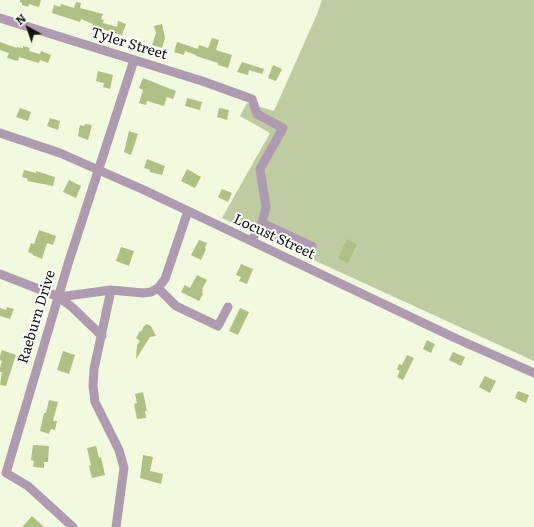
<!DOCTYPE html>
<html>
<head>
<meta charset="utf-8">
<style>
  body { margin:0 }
  #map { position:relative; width:534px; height:527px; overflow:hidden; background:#f1f9de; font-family:Literata,serif }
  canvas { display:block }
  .north { position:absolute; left:8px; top:8px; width:40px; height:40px; -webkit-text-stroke:3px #fff; paint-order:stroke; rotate:320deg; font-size:11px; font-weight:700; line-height:16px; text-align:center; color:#13160d }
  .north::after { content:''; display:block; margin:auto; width:14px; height:18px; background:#13160d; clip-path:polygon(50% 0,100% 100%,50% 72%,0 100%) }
</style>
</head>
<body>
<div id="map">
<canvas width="534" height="527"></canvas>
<div class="north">N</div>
</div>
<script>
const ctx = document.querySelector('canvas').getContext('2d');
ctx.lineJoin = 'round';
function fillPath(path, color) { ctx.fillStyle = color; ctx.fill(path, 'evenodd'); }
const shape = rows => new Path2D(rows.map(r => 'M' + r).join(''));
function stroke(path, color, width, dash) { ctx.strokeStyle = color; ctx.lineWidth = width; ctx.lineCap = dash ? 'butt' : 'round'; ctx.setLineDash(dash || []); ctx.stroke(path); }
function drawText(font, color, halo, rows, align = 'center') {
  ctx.font = font + ' Literata,serif'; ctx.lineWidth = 4; ctx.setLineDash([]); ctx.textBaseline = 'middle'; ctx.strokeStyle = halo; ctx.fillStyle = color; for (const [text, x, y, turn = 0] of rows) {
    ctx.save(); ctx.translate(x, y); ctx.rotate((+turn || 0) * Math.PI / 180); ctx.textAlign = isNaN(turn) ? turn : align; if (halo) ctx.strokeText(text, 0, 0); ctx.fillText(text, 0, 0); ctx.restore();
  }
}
fillPath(shape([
  [322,0,534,0,534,361,222,218,270,133,240,116,247,103,274,111,318,12]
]), '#bfcba1');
fillPath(shape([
  [20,0,41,0,39,7,29,4,28,7,22,5,22,3,20,2],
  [76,2,81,3,80,8,103,14,101,19,104,20,103,23,117,27,118,21,126,24,122,35,92,26,93,24,81,19,80,22,52,13,54,5,60,7,61,4,74,8],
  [162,24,165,38,162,48,152,45,156,33,154,26],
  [212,38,219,40,216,50,232,55,228,68,218,65,218,63,196,56,196,55,185,51,184,55,174,52,177,42,198,49,199,45,208,48],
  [0,42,17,48,17,47,23,48,23,46,30,48,29,51,40,54,41,51,51,55,48,63,40,60,39,63,19,57,18,61,7,58,9,53,0,50],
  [242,62,264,69,262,74,249,70,248,75,237,72],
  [273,65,282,69,276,81,268,78],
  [98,71,113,75,110,89,103,87,104,83,96,81],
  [143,78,176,91,173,99,167,97,164,106,147,101,146,105,139,103,143,90,139,88],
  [187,98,202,102,200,110,185,106],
  [20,108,31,112,28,121,16,117],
  [219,108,229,110,227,120,217,117],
  [50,118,60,121,58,130,47,126],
  [85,124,92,125,88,140,78,136,80,125,84,126],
  [129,131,138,134,131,155,124,152],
  [147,159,165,166,162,175,150,172,150,170,144,168],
  [187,169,201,177,195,188,181,181],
  [24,170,36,173,36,171,55,177,53,186,27,181,28,179,22,177],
  [69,180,81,186,76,198,63,192],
  [222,189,232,193,228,202,218,197],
  [39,230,56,236,53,245,47,243,42,259,33,255,33,254,28,252,31,243,34,244],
  [347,239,357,244,348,263,338,258],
  [199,240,207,243,205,248,206,249,201,260,191,255],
  [121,247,134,251,129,266,116,261],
  [241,264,253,269,247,284,239,281,241,277,236,275],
  [197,275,207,280,202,289,203,290,202,293,203,294,199,301,181,292,185,285,190,288],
  [7,307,14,309,10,319,0,316,0,308,6,310],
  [240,308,249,312,238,335,229,331],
  [147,324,151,326,156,336,150,337,136,359,137,345,140,341,136,338,140,331,141,332,144,326],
  [427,340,435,344,431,353,423,349],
  [2,350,16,355,6,386,0,385,2,372,0,372,0,368,2,361,0,360,0,356],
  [63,351,75,355,69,374,57,370],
  [453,352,465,357,461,366,449,360],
  [407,355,414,358,403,380,397,377,400,371,397,369,399,364,402,365],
  [485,376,496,381,490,393,479,387],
  [518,391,529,395,526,403,515,398],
  [143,392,147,411,145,411,146,418,137,419,134,404,137,403,135,394],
  [49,400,58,402,53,421,57,421,55,430,51,429,49,434,40,431,44,413,46,413],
  [33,445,49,446,48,462,44,462,44,468,33,467,34,461,31,460],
  [96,446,99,458,101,457,105,475,92,478,89,466,91,465,87,448],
  [143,455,153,457,150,471,163,474,161,484,140,478],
  [32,516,44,527,22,527]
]), '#afc084');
stroke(shape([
  [0,18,202,81,252,99,257,114,283,128,260,169,266,207,262,223,251,241],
  [0,133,60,153,144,190,455,338,534,373],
  [262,223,312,246],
  [0,274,59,297,111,290,143,293,151,292,158,288,165,279,188,211],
  [158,288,176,306,218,326,228,307],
  [111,290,94,369,93,386,95,402,119,450,124,468,116,527],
  [59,297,73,308,102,336],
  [73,527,28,486,6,473,68,264,134,60]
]), '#ae9bb0', 9);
drawText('14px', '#13160d', '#fff', [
  ["Tyler Street",129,44,17],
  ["Locust Street",274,237,25],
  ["Raeburn Drive",37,317,-73]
]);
</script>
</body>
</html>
